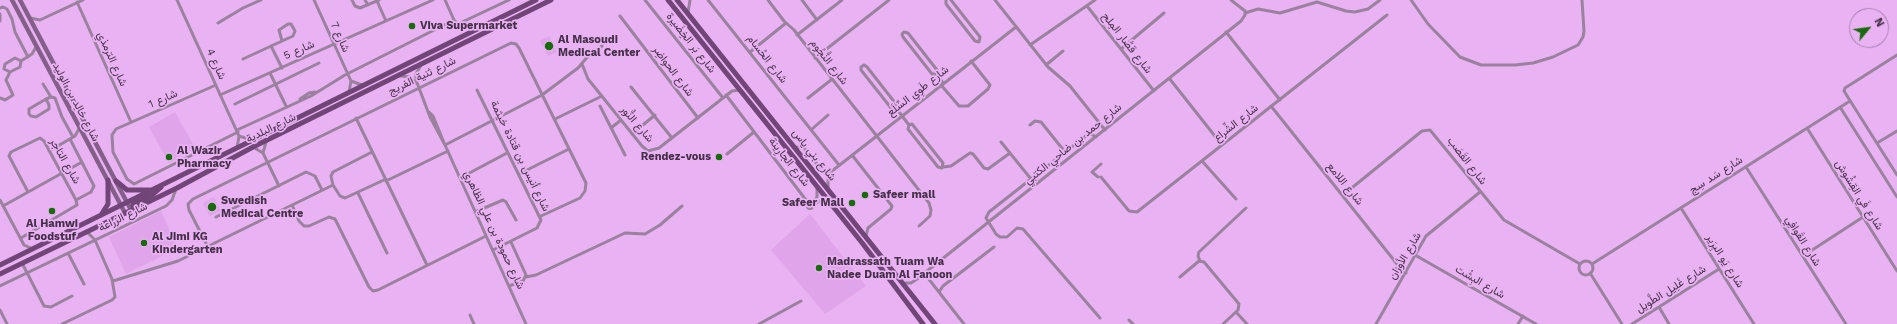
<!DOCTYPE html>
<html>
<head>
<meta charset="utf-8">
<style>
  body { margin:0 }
  #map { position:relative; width:1897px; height:324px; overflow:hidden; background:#e9b2f2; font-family:"Work Sans",sans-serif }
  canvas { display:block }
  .north { position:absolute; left:1849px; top:8px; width:40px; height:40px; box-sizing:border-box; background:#e9b2f2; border:1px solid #a77eae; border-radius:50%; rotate:61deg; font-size:11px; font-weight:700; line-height:16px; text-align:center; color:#452f49 }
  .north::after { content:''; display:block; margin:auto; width:14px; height:18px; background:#196a0d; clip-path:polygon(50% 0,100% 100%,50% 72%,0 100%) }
</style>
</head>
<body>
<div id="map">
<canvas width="1897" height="324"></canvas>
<div class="north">N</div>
</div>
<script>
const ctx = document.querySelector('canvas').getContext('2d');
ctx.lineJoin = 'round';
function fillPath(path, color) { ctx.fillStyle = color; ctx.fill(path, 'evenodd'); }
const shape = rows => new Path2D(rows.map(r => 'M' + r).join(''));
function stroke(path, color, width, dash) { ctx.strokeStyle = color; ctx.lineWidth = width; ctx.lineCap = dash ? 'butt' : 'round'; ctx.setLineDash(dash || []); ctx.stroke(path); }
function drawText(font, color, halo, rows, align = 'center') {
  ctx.font = font + ' "Work Sans",Vazirmatn,sans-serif'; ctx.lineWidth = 3.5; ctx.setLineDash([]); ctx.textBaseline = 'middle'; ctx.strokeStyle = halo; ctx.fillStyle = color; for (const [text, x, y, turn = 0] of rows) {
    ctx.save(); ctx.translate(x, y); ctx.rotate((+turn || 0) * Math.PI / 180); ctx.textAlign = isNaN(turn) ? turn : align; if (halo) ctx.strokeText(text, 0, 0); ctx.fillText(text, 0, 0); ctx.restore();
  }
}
fillPath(shape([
  [549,36,557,52,548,56,540,41],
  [175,112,195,148,169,163,149,127],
  [214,197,221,211,210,216,203,203],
  [161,211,178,248,126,274,109,237],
  [810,214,866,286,825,314,771,250]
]), '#e0a4ea');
stroke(shape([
  [177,0,239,136,237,148],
  [314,0,351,81,349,92],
  [352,0,355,6,360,8,379,0],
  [365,0,368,5],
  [445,0,454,20,458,24,509,0],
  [645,0,723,98],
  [708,0,839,165],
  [768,0,784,21,794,30,929,203,931,210,930,216,919,226],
  [802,0,817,20],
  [946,0,946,4,975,41,979,42,980,37,951,0],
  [995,0,1048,67,1070,86,1105,130],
  [1411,0,1428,24,1460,57,1481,65,1515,65,1533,63,1553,57,1578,45,1583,37,1584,31,1582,0],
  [377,1,386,21],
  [77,2,131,122],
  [1087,6,1154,91],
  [0,8,3,7,7,9,12,19,15,32,28,57],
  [688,13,690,0],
  [1245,13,1258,9,1280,13,1317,2,1346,11,1355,12,1368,9,1380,0],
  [0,14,0,21],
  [620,16,698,118],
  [30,18,40,20,83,0],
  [218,23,243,8,261,0],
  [904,32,908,33,937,70,937,74,932,74,903,37,902,34,904,32],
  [1226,32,1280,100],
  [797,35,842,0],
  [1030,45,1095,0],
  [271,46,282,68],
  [1121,49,1164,13],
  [750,52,786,23],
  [1897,55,1845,88,1844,91,1897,175],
  [815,58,889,0],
  [243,59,293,36,295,31,291,24,288,24,279,30,282,41],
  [21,61,15,58,5,64,4,69,10,72,20,67,21,61,32,54,36,47],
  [582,64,588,79,642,146,648,151,659,148,732,91,740,90],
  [421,65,416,74,416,80,430,117,445,145,526,324],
  [864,65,867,67,896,104,895,109,891,108,861,70,861,67,864,65],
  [1046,65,1063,51],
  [270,73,286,106],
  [937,74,943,83],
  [401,76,409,77,416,83],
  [1169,78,1222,145],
  [351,81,362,85],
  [43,84,51,97],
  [216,85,116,129,112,135,113,152,127,179,134,184,238,132],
  [941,85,959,106,968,106,988,89,990,85,971,61],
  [631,87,672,138],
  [477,90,541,220,537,228,493,250],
  [220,95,433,0],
  [726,95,809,204],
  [0,98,5,100,13,95,6,80,10,72],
  [808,98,831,80],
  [46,99,49,105,49,109,36,117,31,116,29,114,29,109,46,99],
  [46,99,51,97,55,98,62,117,73,137],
  [300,99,309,93,315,92],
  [235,104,319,63],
  [600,106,625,155],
  [1271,106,1397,264,1406,273],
  [1840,107,1897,197],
  [896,108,909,125],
  [429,112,433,116,445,145],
  [356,118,427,265],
  [555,119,602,96],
  [912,124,943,163,942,168,938,167,908,129,909,125,912,124],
  [1030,125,1035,121,1041,122,1065,152],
  [611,128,621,120],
  [1807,128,1897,271],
  [237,130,311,96,345,75,454,20],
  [811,130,828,115],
  [632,134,655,115],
  [239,136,252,140],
  [1096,137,1091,134,1087,135,989,212,986,218,996,234,1000,237,1007,237,1017,228,1023,229,1100,318],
  [70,139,94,186,91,192,76,200],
  [1001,142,1031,179],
  [1877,143,1897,131],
  [445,145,542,95,578,68,589,55,602,46],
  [253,147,263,153,279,186],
  [795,147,804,148,821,169,826,173,830,172],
  [49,151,75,136,80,127],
  [372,152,333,172,331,176,333,185,340,196,345,198,386,179],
  [263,153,266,142],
  [727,154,754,132],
  [852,155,892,206,891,209,868,228,866,236],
  [1202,161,1236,199],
  [943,167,951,166,970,153,973,154,984,168,988,169,1010,153],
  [1746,167,1846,324],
  [519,174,569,149],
  [1098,177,1092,172,1101,164],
  [1101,177,1129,211,1137,212,1387,15],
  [460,178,507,153],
  [386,181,448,151],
  [828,188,828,179,832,171,1016,27],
  [358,193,387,253],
  [1343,195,1422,131,1430,130,1504,220,1580,264],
  [0,200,24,245,33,249],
  '807.5 206a2.5 2.5 0 1 1 5 0a2.5 2.5 0 1 1-5 0Z',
  [812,204,817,197,817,189],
  [292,205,299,221,304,226,309,226,329,217,335,219,369,287,373,291,378,290,486,236],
  [813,205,820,201,828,201],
  [3,206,82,162],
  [1681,208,1754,324],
  [475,212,503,200,506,202,516,220],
  [216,217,306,172,315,176,322,190],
  [21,238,77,205,76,200,44,141,40,138,11,152,9,156,28,192],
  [208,247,189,210,188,204,193,199,511,43,516,44,519,48,586,183,585,191,580,198,541,216],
  [68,253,84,284],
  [1415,255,1536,324],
  [1803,256,1863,217],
  [1200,261,1198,256,1199,252,1246,208],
  '1579 268a7 7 0 1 1 14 0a7 7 0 1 1-14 0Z',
  [22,263,44,306,51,307,72,296],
  [1592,264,1850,101],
  [924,273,964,324],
  [1590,273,1622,324],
  [526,277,536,275,625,233,645,234,660,225,682,206],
  [1180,277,1199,261,1204,262,1239,304,1238,310,1223,324],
  [113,281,178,261,333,185],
  [903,283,911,283,917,279,1241,21,1245,15,1245,11,1231,0],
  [0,286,166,206,172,200,176,189],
  [509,286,523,281,526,275,511,242],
  [939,292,943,286,994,247],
  [1659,307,1669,324],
  [0,310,7,324],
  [1236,312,1247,324],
  [470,315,474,324],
  [1129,320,1133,324],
  [62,324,112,300,115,297,112,279,95,240,86,231],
  [759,324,801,301],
  [1376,324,1426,236,1480,192],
  [1518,324,1523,316],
  [1632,324,1719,269]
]), '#9a829f', 3);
stroke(shape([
  [12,0,125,213],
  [20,0,131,210]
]), '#835f89', 4.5);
stroke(shape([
  [668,0,863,244,923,324],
  [677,0,935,324],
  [116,181,127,190,150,190],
  [135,208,133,207,133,204,153,194,161,187],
  [101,215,108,204,108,180],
  [0,265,536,0],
  [0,274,177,188,253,147,551,0]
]), '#724579', 5);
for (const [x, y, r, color] of [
  [412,26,4,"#196a0d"],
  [549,46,5,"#196a0d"],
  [169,157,4,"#196a0d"],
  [719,157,4,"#196a0d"],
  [865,195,4,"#196a0d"],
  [852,203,4,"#196a0d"],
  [212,207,5,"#196a0d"],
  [52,211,4,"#196a0d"],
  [144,243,4,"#196a0d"],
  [819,268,4,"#196a0d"]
]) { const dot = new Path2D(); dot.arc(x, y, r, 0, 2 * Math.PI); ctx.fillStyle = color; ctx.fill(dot); stroke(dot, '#e9b2f2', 1.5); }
drawText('bold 11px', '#452f49', '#e9b2f2', [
  ["Viva Supermarket",420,26],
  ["Al Masoudi",558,40],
  ["Medical Center",558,53],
  ["Al Wazir",177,151],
  ["Pharmacy",177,164],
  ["Rendez-vous",711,157,"right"],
  ["Safeer mall",873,195],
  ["Swedish",221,201],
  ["Medical Centre",221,214],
  ["Safeer Mall",844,203,"right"],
  ["Al Hamwi",52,224,"center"],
  ["Foodstuf",52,237,"center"],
  ["Al Jimi KG",152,237],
  ["Kindergarten",152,250],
  ["Madrassath Tuam Wa",827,262],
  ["Nadee Duam Al Fanoon",827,275]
], 'left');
drawText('11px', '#452f49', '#e9b2f2', [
  ["شارع 7",340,37,66],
  ["شارع بَر الخِضَيرة",691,43,52],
  ["شارع قصَّار المِلح",1127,43,52],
  ["شارع 5",299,50,-24],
  ["شارع الترمذي",112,59,66],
  ["شارع الحُسام",767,59,52],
  ["شارع النُّجُوم",829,62,52],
  ["شارع 4",216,64,66],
  ["شارع الحواضِر",673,71,53],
  ["شارع ثنية الفريج",422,76,-26],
  ["شارع طَوِي السِّلَع",918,91,-38],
  ["شارع 1",163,99,-24],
  ["شارع خالِد بن الوليد",76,102,62],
  ["شارع الشِّراع",1236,123,-38],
  ["شارع النُّور",637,124,49],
  ["شارع البلدية",271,128,-26],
  ["شارع حمد بن ضاحي الكتبي",1073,144,-39],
  ["شارع بني ياس",814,155,51],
  ["شارع أنيس بن قتادة خيثمة",520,156,64],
  ["شارع التاجر",65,161,60],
  ["شارع القَصَب",1467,161,52],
  ["شارع الجارِينة",789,162,52],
  ["شارع سَد سِج",1716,175,-32],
  ["شارع اللامع",1345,184,51],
  ["شارع فَي القِشُوش",1859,195,58],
  ["شارع الزراعة",123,217,-26],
  ["شارع حمودة بن علي الظاهري",494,230,65],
  ["شارع القَوافِي",1803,241,58],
  ["شارع الأوزان",1405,256,-59],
  ["شارع يَو البِرَير",1725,261,58],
  ["شارع البِشْت",1480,282,30],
  ["شارع غَلِيل الطَّويل",1671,289,-32]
]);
</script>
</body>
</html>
